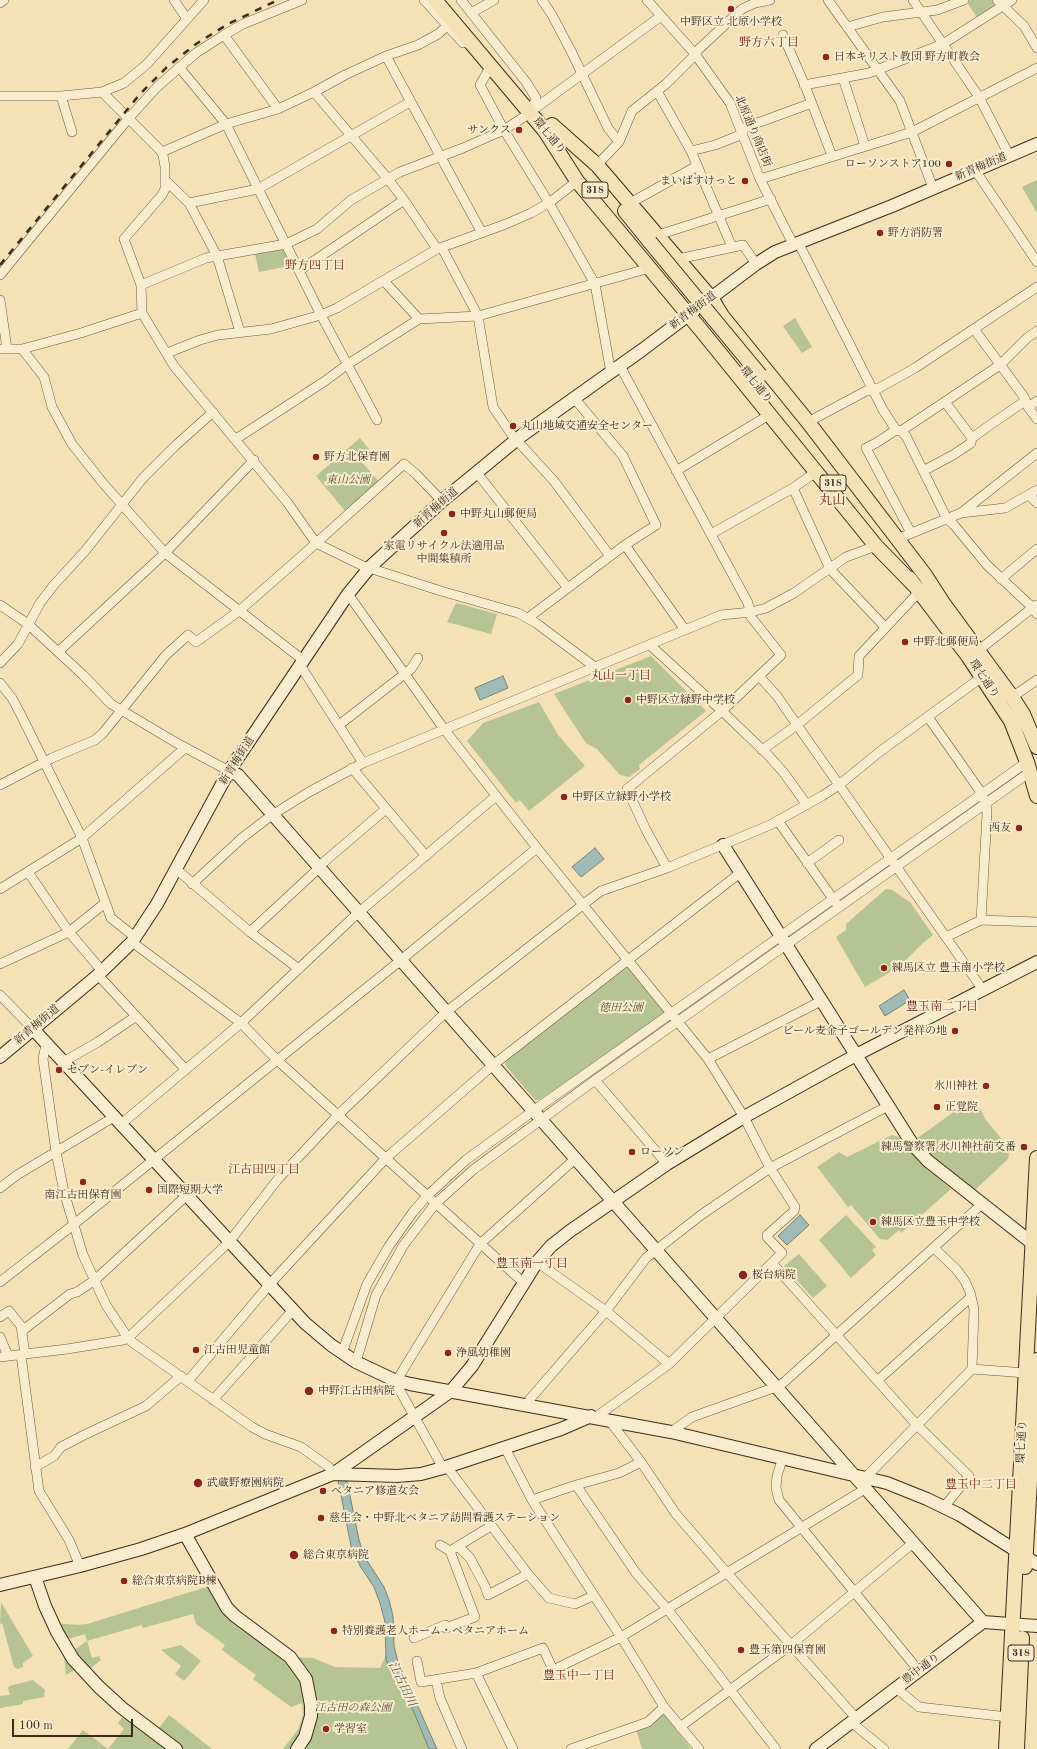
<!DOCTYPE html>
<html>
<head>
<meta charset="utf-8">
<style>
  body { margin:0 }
  #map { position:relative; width:1037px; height:1749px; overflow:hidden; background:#f4e1b5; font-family:"Old Standard TT",serif }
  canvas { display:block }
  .scale { position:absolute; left:12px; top:1719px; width:121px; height:18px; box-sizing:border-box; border:2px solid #3e2c1b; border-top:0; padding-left:5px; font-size:12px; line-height:14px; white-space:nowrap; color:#3e2c1b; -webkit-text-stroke:3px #f8eccf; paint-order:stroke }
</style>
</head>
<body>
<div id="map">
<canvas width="1037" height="1749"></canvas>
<div class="scale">100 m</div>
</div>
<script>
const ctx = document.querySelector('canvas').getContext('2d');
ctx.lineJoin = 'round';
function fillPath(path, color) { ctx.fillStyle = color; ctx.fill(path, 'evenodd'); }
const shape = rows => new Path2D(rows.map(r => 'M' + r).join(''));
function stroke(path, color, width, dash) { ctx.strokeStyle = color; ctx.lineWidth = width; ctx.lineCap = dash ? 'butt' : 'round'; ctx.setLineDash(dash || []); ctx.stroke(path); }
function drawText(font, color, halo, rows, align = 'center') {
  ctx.font = font + ' "Old Standard TT","Noto Serif JP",serif'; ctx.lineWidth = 4; ctx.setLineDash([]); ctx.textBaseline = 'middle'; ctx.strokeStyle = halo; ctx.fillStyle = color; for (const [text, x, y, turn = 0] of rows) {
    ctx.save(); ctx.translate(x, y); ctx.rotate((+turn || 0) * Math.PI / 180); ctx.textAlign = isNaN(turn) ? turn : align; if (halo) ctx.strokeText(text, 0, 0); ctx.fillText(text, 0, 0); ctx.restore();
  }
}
fillPath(shape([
  [969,0,992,0,998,6,978,19,967,2],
  [1037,180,1037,213,1022,187],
  [287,248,295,265,259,272,255,254],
  [795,318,812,347,802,353,783,326],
  [360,438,371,452,361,461,379,482,345,511,316,476],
  [456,603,497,614,491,634,447,622],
  [651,656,706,711,639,765,640,769,629,777,620,775,597,749,586,743,554,694],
  [539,702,558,735,585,766,529,811,520,800,516,803,467,741,483,723],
  [886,889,892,890,910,902,933,935,924,942,900,966,865,987,836,937,846,930,846,924],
  [626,967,630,967,664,1011,664,1015,539,1100,535,1100,505,1065,506,1060],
  [972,1099,982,1112,985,1119,1010,1149,1008,1159,975,1190,928,1153,916,1139],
  [892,1135,899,1137,926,1168,951,1189,901,1233,899,1230,887,1240,880,1239,851,1205,848,1207,817,1167,839,1152,847,1157],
  [846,1215,876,1247,872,1250,876,1255,851,1278,819,1240],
  [799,1254,827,1286,813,1298,784,1266],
  [213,1585,220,1597,290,1657,313,1658,335,1667,380,1668,386,1655,386,1659,413,1710,429,1749,283,1749,299,1728,303,1715,302,1703,291,1707,253,1679,256,1675,222,1650,225,1645,196,1624,193,1614,143,1628,142,1625,87,1641,92,1658,99,1656,101,1660,86,1672,80,1667,66,1675,62,1641,53,1623,78,1625,87,1624],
  [85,1634,87,1641,70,1653,62,1641],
  [1,1602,33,1656,23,1663,23,1667,18,1669,14,1667,2,1623,0,1624],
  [181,1645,201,1661,184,1681,175,1674,181,1666,161,1650],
  [33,1680,45,1690,44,1697,23,1701,23,1704,0,1708,0,1696,10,1695,8,1688,9,1686],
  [127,1711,155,1733,169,1715,212,1749,108,1749,124,1729,118,1723],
  [662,1714,665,1715,691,1749,642,1749,636,1729],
  [83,1730,108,1749,68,1749]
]), '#b5c492');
const water = shape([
  [503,676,508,688,480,700,475,688,503,676],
  [595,848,604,859,581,877,572,867,595,848],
  [904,990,910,1000,885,1016,879,1006,904,990],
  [800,1215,809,1225,787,1245,778,1236,800,1215],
  [338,1480,347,1481,359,1540,364,1556,384,1587,389,1600,393,1616,394,1646,398,1662,437,1749,429,1749,413,1710,388,1665,386,1659,385,1622,380,1603,374,1587,360,1566,351,1546,338,1480]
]);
fillPath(water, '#9ebbb6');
stroke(water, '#788278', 1);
const street = shape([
  [174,0,187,19],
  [424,0,463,43],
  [461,0,526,82,536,98,534,104],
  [542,0,552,15,571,51,608,128,619,142],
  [647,0,695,54,730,103,760,179,793,244],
  [828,0,900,101,933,188],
  [913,0,979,97,1009,155],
  [997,0,1024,26,1037,48],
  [0,3,4,0],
  [471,13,494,0],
  [847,27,883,17,937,10,964,0],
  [224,35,278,109],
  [783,35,806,88,832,156],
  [386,56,482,233],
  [179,67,226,124,321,315,377,420],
  [488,71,480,85,504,130,549,203,595,284,611,373],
  [843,78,865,146],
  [804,85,869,73,943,44,1012,0],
  [657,91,691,151,732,247],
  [102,92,160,150,163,155,165,167,165,189,162,195,124,239,141,285,142,313,174,366,287,502,316,543,363,566,441,591,518,613,536,623,595,667],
  [314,92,388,179,404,200,437,249],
  [0,96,61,96,102,92,124,83,147,64,204,0],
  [61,96,72,132],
  [537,107,661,16],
  [741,129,812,103],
  [691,151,715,145,743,134],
  [162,152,226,124,278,109,314,92,345,75,386,56,418,45,438,34,447,26],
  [597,165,619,142,632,111,666,84,692,58,698,50,742,9,755,3,770,0],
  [975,170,1037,262],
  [760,179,912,132,1037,68],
  [165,180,189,203,217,256,240,332],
  [189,203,258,189,410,102],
  [630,203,697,166],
  [658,235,771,199],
  [798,242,883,410,896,430,901,431,906,436,947,519,954,525,987,565,1033,608,1037,614],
  [442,248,478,316,493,407,512,435,554,481,610,556],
  [678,259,743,245,756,264],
  [299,271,404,200],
  [0,275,128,119,157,87,196,53,224,35,243,24,302,0],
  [384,281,419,319],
  [141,285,206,258,286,244,317,229,351,200,400,172,463,148,504,130,530,113],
  [0,300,7,349],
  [974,329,1024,397,1028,407,1037,419],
  [0,349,22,349,81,333,142,313],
  [22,349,44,377,52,407,72,444,102,482,165,553,303,660],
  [167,353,200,340,218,335,271,329,321,315,337,308,437,249,506,224,531,213,549,203,577,181],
  [620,366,748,603,751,617,781,655,722,711,627,789,646,830,667,868],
  [574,398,623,456,656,525,625,545],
  [945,402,972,438],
  [1028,407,1037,401],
  [808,422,866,391,879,388,915,368,1037,287],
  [896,430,876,443,866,448,911,533],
  [901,431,1000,365,1027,338,1037,331],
  [236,439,325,381,348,364,419,319,478,316,650,268],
  [676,471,769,415],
  [923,471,953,455,971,443,972,438,990,425,1025,401],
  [477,473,567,587],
  [793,488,830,569,885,627],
  [1029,495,1037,503],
  [961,513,1037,453],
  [711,534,793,488,816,472],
  [897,539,961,513,1005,508,1037,490],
  [1001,579,1037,549],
  [348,594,444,729,537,848,708,1059,744,1117,770,1168,795,1207,794,1211,767,1235,767,1237,782,1253,669,1364,596,1417],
  [0,605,28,624,83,675,111,704,175,742,229,771],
  [528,618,625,545,685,630],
  [650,645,722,711,768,755,784,773,807,805],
  [979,650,1036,605],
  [58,652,165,553,254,460],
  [0,663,18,644,40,603,53,586,85,551,143,478,175,446,213,412],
  [300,665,363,763],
  [759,676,777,696,797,725,858,675,859,656,919,592],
  [0,683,12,698,21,715,82,838,111,918,136,938],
  [1012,697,1037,680],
  [928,717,978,788,986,804,987,814,981,920],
  [339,725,411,669,418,658],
  [762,750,797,725,983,990],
  [352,768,426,856],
  [0,785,52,758,95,740,103,733,166,655,188,635,196,642,239,611,304,554,404,464,416,474,442,501],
  [778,821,836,903],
  [807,863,839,840],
  [318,867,386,809],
  [176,869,250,932,299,969],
  [28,872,69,932,102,971],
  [192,884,242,838,272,815,309,792,363,763,721,615,751,612,766,608,794,593,846,557,876,546],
  [0,889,82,838,185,748],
  [250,932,319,868],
  [946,937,981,920,1037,922],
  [132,942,241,1023,277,1060,524,1283],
  [0,964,69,932,105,903],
  [98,975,185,1069],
  [0,995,33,1029],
  [46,1044,43,1059,56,1152,64,1192,83,1255,106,1305,128,1338,132,1342,252,1427,265,1434,301,1447,329,1467,333,1474],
  [708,1059,821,1001],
  [63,1062,98,1042,135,1017],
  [595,1080,667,1164],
  [120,1125,241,1023,358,913,496,796],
  [0,1188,17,1175,114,1117],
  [537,1262,606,1311,669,1364],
  [772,1263,916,1424,969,1476,944,1507],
  [0,1282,73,1225,401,960,537,848],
  [0,1317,9,1311,21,1326,25,1354],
  [22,1331,70,1294,77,1292,95,1280,186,1196],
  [0,1337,8,1356],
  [342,1353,367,1284,389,1246,413,1212,427,1196,466,1160,533,1111,1027,762],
  [21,1355,39,1491,69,1540,80,1566],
  [0,1357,67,1349,123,1340,128,1338,229,1242,278,1179,339,1114,379,1076,446,1012,589,900,601,891,667,868,770,825,822,796,839,785,878,753,982,677],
  [356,1362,376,1295,403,1246,435,1204,474,1169,595,1080,1030,772],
  [972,1369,1026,1373],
  [878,1380,971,1297],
  [188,1381,269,1285,386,1158,493,1065,740,873],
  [213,1400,293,1310],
  [528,1405,530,1399,606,1311,646,1258,701,1215,770,1168,888,1106],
  [609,1420,641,1462,676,1514,727,1573,856,1718],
  [671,1432,692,1417,776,1387,782,1384,982,1204],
  [505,1448,532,1500,621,1637,664,1707,699,1749],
  [783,1457,777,1476,776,1488,779,1500,919,1671],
  [35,1467,54,1456,61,1447,84,1435,146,1406,181,1376],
  [447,1467,528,1574,549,1598,575,1604,593,1596],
  [443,1468,398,1387,400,1375,480,1244,575,1159],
  [866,1477,972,1369,974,1309,970,1292,965,1281,956,1269,934,1248],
  [576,1485,636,1573,668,1610,776,1749],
  [532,1500,576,1485,619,1473,641,1462],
  [440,1545,450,1551,491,1526],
  [458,1546,470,1558,485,1586,488,1595,528,1574],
  [414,1638,445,1625,446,1628,475,1617,450,1551],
  [417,1661,421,1682,476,1673,543,1648,553,1670,621,1637,865,1489],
  [476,1673,513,1749],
  [436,1680,440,1698,462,1749],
  [896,1688,919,1707,1008,1717],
  [851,1722,884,1749],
  [680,1727,792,1644,913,1543],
  [571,1749,648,1722,664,1707]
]);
const secondary = shape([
  [229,771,238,775,983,1622],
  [723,845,913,1145,928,1161,1037,1247],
  [33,1029,305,1323,331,1345,356,1362,392,1379,410,1384,671,1432,887,1483,927,1499,960,1515,1037,1564],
  [0,1057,98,975,132,942,157,904,229,771,348,594,370,567,442,501,521,436,642,350,756,264,775,252,892,206,1037,144],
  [333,1474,397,1476,421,1474,443,1468,561,1429,591,1416],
  [185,1534,227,1608,235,1616,290,1657,306,1679,311,1705,311,1716,305,1737,297,1749],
  [35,1577,45,1606,57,1632,73,1659,99,1687,122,1708,176,1749],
  [0,1585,80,1566,141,1549,185,1534,333,1474,451,1391,472,1366,537,1262,551,1246,570,1231,667,1164,744,1117,856,1055,1037,962],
  [816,1749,983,1622,1037,1626]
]);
const primary = shape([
  [435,0,551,138],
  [552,125,597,165,711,298,722,316,808,422,925,575,945,606],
  [545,131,577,181,701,330,876,546,914,585],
  [625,211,650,242],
  [909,578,968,656,1011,721,1027,762,1037,796],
  [940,599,1012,697,1023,714,1037,747],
  [1025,1567,1037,1360],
  [1006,1749,1037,1158],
  [1017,1749,1022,1638]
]);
stroke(street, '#6c5942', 10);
stroke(secondary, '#3e2c1b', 14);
stroke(primary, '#3e2c1b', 16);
stroke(street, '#f8eccf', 9);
stroke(secondary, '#f8eccf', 12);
stroke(primary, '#f4e1b5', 14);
stroke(shape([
  [0,265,140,94,167,67,196,44,228,24,278,0]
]), '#3e2c1b', 2.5, [7, 7]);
const primaryBridge = shape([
  [650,242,760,375]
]);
stroke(primaryBridge, '#3e2c1b', 16, []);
stroke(primaryBridge, '#f4e1b5', 14);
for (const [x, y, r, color] of [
  [731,9,4,"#8f2418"],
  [826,57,4,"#8f2418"],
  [519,130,4,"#8f2418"],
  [949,164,4,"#8f2418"],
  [745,181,4,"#8f2418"],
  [880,233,4,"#8f2418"],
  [513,426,4,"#8f2418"],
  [316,457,4,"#8f2418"],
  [452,514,4,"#8f2418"],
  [444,533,4,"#8f2418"],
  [905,642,4,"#8f2418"],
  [628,700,4,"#8f2418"],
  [564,797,4,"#8f2418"],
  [1019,828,4,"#8f2418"],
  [884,968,4,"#8f2418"],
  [955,1031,4,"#8f2418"],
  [59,1070,4,"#8f2418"],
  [986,1086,4,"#8f2418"],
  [937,1107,4,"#8f2418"],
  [1024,1147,4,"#8f2418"],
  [632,1152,4,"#8f2418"],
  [83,1182,4,"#8f2418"],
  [149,1190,4,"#8f2418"],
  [873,1222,4,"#8f2418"],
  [743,1275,5,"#8f2418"],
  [196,1350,4,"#8f2418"],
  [448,1353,4,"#8f2418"],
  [309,1391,5,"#8f2418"],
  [198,1483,5,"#8f2418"],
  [323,1491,4,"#8f2418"],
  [321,1518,4,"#8f2418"],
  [294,1555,5,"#8f2418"],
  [124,1581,4,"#8f2418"],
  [334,1631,4,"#8f2418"],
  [741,1650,4,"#8f2418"],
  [326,1729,4,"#8f2418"]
]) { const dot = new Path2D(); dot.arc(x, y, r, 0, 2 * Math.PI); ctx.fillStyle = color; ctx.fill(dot); stroke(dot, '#f8eccf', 1.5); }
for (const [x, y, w] of [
  [595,190,26],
  [833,483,26],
  [1021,1653,26]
]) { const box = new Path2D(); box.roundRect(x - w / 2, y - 8, w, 16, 3); ctx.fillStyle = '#f8eccf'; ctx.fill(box); stroke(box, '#3e2c1b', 1); }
drawText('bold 10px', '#3e2c1b', null, [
  ["318",595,190],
  ["318",833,483],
  ["318",1021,1653]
]);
drawText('11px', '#3e2c1b', '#f8eccf', [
  ["中野区立 北原小学校",731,22,"center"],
  ["日本キリスト教団 野方町教会",834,57],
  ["サンクス",511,130,"right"],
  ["ローソンストア100",941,164,"right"],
  ["まいばすけっと",737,181,"right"],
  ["野方消防署",888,233],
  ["丸山地域交通安全センター",521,426],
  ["野方北保育園",324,457],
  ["中野丸山郵便局",460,514],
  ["家電リサイクル法適用品",444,546,"center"],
  ["中間集積所",444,559,"center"],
  ["中野北郵便局",913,642],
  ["中野区立緑野中学校",636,700],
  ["中野区立緑野小学校",572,797],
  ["西友",1011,828,"right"],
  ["練馬区立 豊玉南小学校",892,968],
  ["ビール麦金子ゴールデン発祥の地",947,1031,"right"],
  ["セブン-イレブン",67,1070],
  ["氷川神社",978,1086,"right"],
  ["正覚院",945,1107],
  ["練馬警察署 氷川神社前交番",1016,1147,"right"],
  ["ローソン",640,1152],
  ["国際短期大学",157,1190],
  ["南江古田保育園",83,1195,"center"],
  ["練馬区立豊玉中学校",881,1222],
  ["桜台病院",752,1275],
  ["江古田児童館",204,1350],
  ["浄風幼稚園",456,1353],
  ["中野江古田病院",318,1391],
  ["武蔵野療園病院",207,1483],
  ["ベタニア修道女会",331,1491],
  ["慈生会・中野北ベタニア訪問看護ステーション",329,1518],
  ["総合東京病院",303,1555],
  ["総合東京病院B棟",132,1581],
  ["特別養護老人ホーム・ベタニアホーム",342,1631],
  ["豊玉第四保育園",749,1650],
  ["学習室",334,1729]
], 'left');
drawText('11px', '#3e2c1b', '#f8eccf', [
  ["北原通り商店街",753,131,67],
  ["環七通り",549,136,50],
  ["新青梅街道",981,167,-23],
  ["新青梅街道",693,311,-37],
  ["環七通り",756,385,51],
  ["新青梅街道",436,508,-41],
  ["環七通り",984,679,56],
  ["新青梅街道",237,761,-58],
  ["新青梅街道",37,1025,-40],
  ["環七通り",1022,1442,-87],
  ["豊中通り",921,1669,-37]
]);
drawText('italic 11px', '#5c5239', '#f8eccf', [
  ["東山公園",348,480],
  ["徳田公園",621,1008],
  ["江古田の森公園",353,1708]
]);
drawText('12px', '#7a1f14', '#f8eccf', [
  ["野方六丁目",769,43],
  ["野方四丁目",315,266],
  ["丸山一丁目",621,676],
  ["豊玉南二丁目",942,1007],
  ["江古田四丁目",264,1170],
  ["豊玉南一丁目",532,1264],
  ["豊玉中二丁目",981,1485],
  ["豊玉中一丁目",579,1676]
]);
drawText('italic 12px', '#565042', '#f8eccf', [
  ["江古田川",402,1684,64]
]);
drawText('13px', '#7a1f14', '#f8eccf', [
  ["丸山",832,501]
]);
</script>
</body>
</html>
